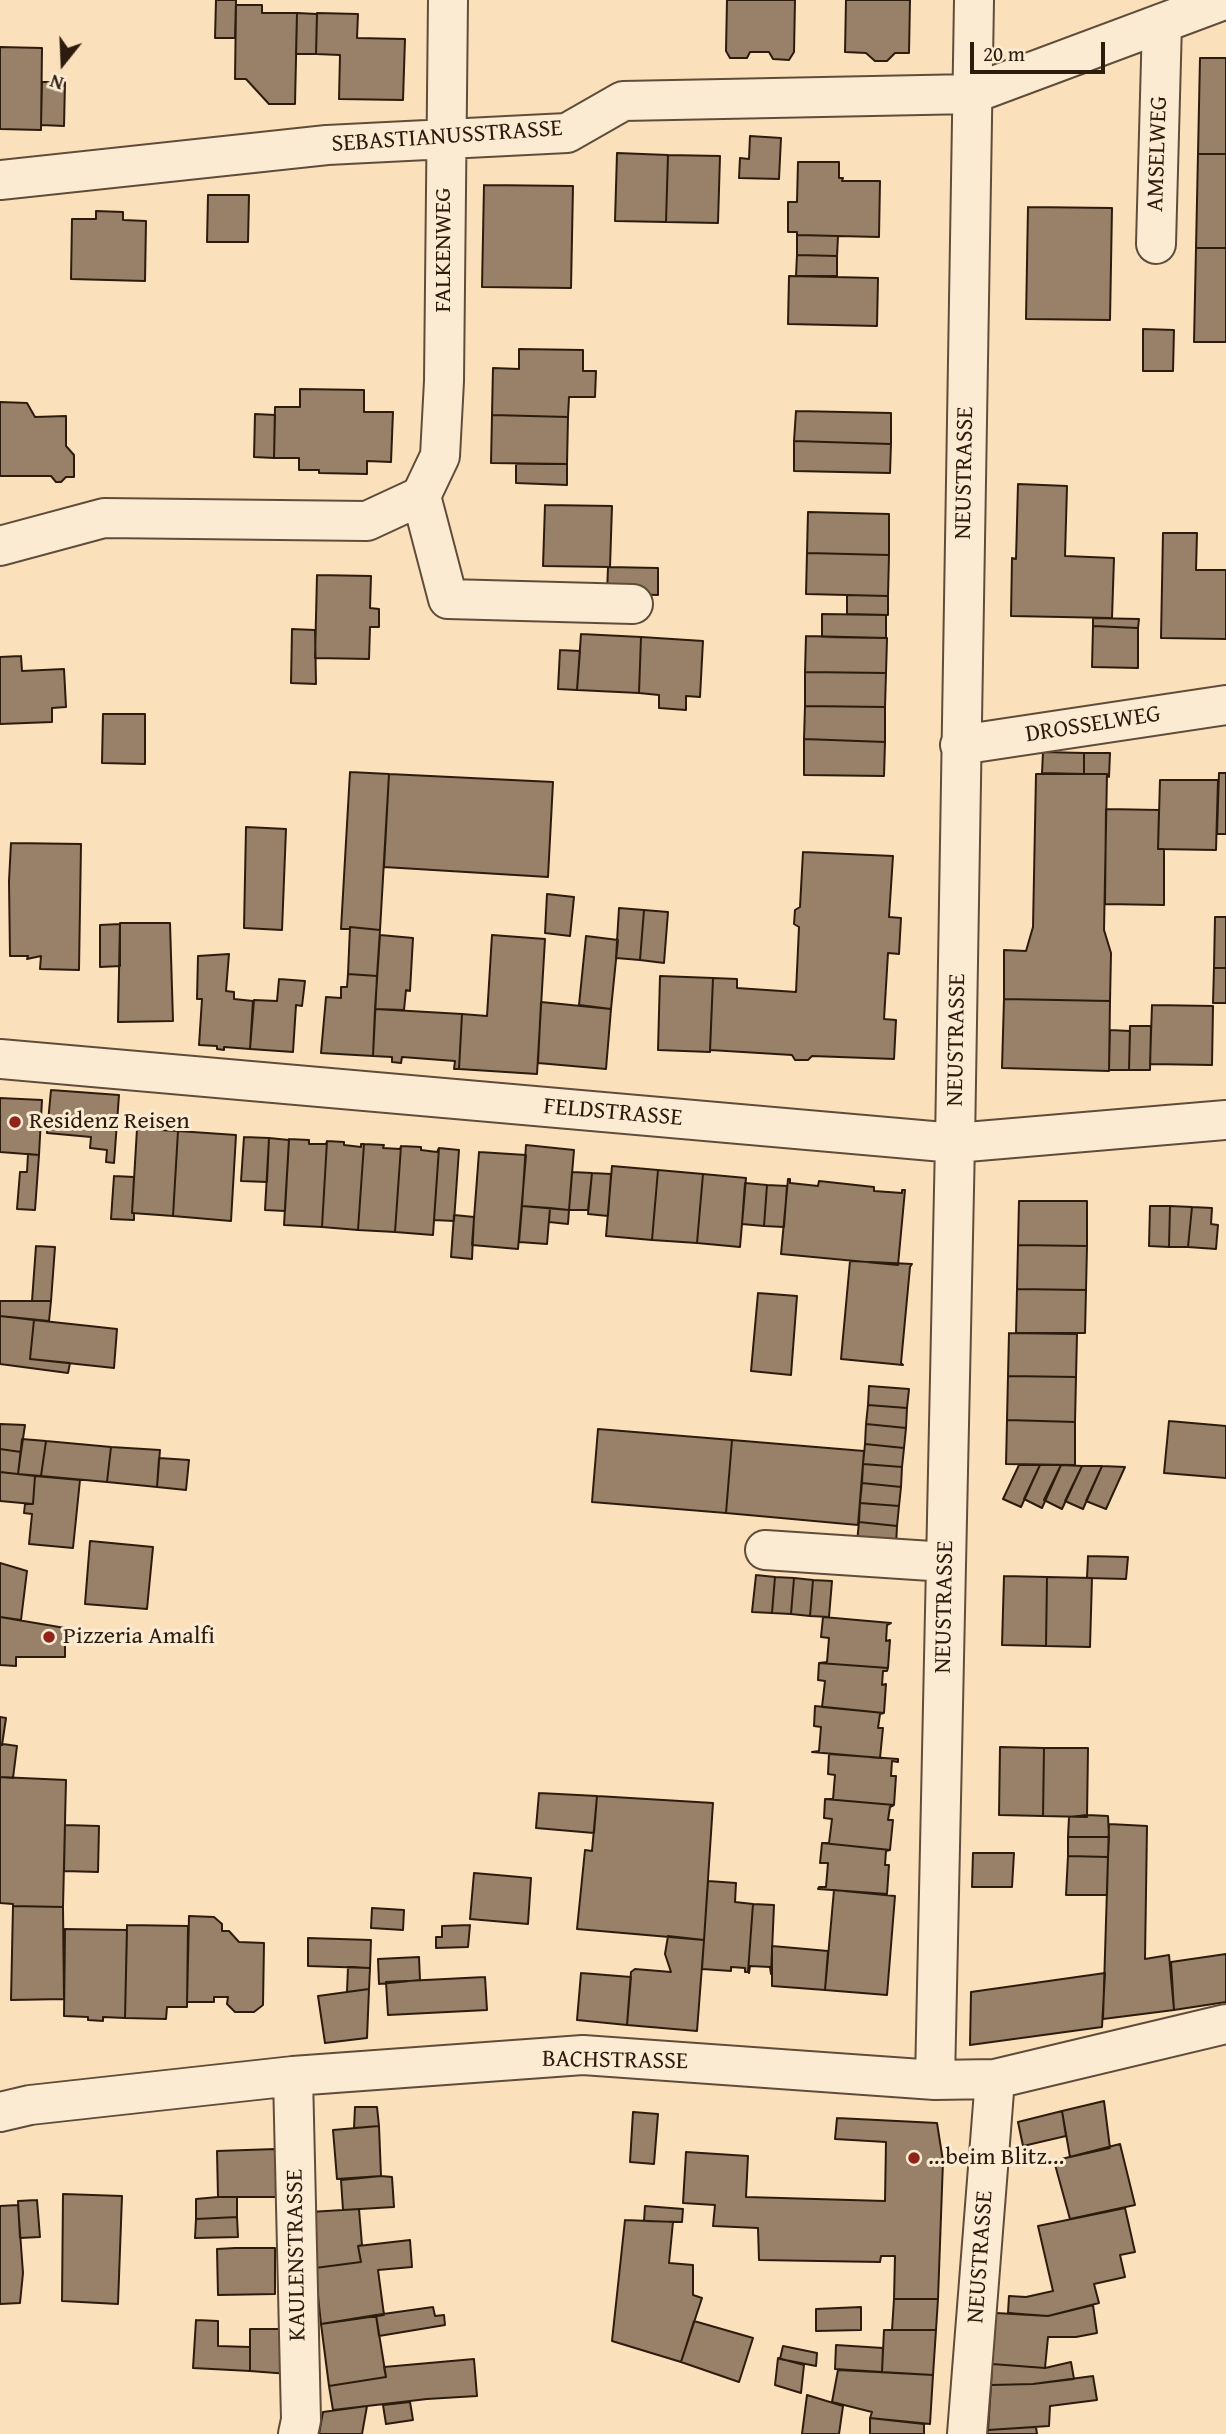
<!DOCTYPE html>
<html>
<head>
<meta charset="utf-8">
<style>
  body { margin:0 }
  #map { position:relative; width:1226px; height:2434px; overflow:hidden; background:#fbe0bc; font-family:"Gentium Book Plus",serif }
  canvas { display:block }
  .north { position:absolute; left:28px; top:28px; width:70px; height:70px; -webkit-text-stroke:5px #fcebd3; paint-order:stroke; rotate:198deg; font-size:19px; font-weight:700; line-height:28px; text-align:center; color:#2d1b0e }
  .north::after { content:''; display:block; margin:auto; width:24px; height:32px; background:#2d1b0e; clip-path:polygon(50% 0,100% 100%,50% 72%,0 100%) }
  .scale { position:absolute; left:970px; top:42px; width:135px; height:32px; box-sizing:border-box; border:4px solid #2d1b0e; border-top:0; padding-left:9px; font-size:21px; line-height:24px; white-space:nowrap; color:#2d1b0e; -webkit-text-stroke:5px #fcebd3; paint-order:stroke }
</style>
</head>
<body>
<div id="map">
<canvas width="1226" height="2434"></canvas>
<div class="north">N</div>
<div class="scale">20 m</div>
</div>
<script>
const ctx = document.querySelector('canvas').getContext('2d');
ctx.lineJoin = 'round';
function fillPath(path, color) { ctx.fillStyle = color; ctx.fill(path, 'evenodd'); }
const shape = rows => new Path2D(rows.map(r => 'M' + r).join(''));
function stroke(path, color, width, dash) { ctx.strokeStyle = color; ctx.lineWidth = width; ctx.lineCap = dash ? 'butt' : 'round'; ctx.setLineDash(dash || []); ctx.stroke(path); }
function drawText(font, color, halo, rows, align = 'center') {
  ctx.font = font + ' "Gentium Book Plus",serif'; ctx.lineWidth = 6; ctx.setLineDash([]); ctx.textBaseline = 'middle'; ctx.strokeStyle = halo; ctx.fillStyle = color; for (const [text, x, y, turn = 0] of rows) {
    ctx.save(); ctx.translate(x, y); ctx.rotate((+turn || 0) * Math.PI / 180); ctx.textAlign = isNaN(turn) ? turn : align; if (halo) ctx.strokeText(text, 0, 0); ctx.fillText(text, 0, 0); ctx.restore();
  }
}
const building = shape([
  [216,0,236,0,235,38,215,38,216,0],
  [727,0,795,0,794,52,789,60,773,59,769,52,750,52,747,58,730,58,726,51,727,0],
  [846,0,910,0,909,53,895,53,887,61,875,61,866,53,845,52,846,0],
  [236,5,262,5,262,13,297,13,295,104,269,104,246,79,235,79,236,5],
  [297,13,317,14,316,54,296,54,297,13],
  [317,13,358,14,357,38,405,39,403,100,339,99,340,55,316,54,317,13],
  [0,47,42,48,41,130,0,129,0,47],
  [1200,58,1226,58,1226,154,1198,154,1200,58],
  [42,82,65,82,64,126,41,125,42,82],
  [750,136,781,138,779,179,739,178,740,158,749,159,750,136],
  [617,153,668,155,666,222,615,221,617,153],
  [1198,154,1226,154,1226,248,1196,248,1198,154],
  [668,155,720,156,718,223,666,222,668,155],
  [798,162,839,162,839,178,843,178,842,181,880,181,879,237,797,235,797,232,788,232,788,202,797,202,798,162],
  [484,185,573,186,571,288,482,287,484,185],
  [208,195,249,195,248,242,207,242,208,195],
  [1028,207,1112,208,1110,320,1026,319,1028,207],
  [96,211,123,212,123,220,146,221,145,281,71,279,72,219,96,219,96,211],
  [797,235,838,236,837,256,797,255,797,235],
  [1196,248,1226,248,1226,342,1194,342,1196,248],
  [797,255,837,256,837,276,796,276,797,255],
  [789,276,878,278,877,326,788,324,789,276],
  [1143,329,1174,330,1173,371,1143,371,1143,329],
  [519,349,583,350,583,371,596,371,595,397,569,397,568,417,492,415,493,368,519,369,519,349],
  [300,389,364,390,364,412,393,412,391,462,367,461,367,474,319,473,319,470,299,470,299,458,274,458,275,407,300,407,300,389],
  [0,402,27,403,35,417,66,416,66,446,74,455,74,477,66,477,61,482,56,482,51,476,0,476,0,402],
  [796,411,891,413,891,444,794,441,796,411],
  [255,414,275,415,274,458,254,457,255,414],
  [492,415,568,417,567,464,491,463,492,415],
  [794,441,891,444,890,473,794,471,794,441],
  [516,464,567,464,567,485,516,483,516,464],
  [1018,484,1067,486,1065,556,1114,558,1112,618,1011,616,1012,558,1016,559,1018,484],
  [545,505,612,506,610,567,543,566,545,505],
  [808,512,889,514,889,555,807,553,808,512],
  [1163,533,1197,533,1196,570,1226,570,1226,639,1161,638,1163,533],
  [807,553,889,555,888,596,806,594,807,553],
  [608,567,658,568,658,595,607,594,608,567],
  [317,575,371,576,370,608,379,609,379,627,370,627,369,659,315,658,317,575],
  [847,595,888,596,888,615,847,614,847,595],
  [822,614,886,615,886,638,822,637,822,614],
  [1093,618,1139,619,1138,628,1093,626,1093,618],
  [1093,626,1138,628,1138,668,1092,667,1093,626],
  [292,629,315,630,316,684,291,683,292,629],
  [581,634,641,637,639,693,577,690,581,634],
  [806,636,887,638,886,673,805,672,806,636],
  [641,637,703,641,700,697,686,696,686,710,659,708,659,695,639,693,641,637],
  [560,650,580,651,577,690,558,689,560,650],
  [21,656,22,671,64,669,66,707,52,708,52,722,0,724,0,657,21,656],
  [805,672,886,673,885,707,805,706,805,672],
  [805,706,885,707,885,742,804,739,805,706],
  [103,714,145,714,145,764,102,763,103,714],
  [804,739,885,742,884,776,804,775,804,739],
  [1043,752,1084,753,1084,774,1042,773,1043,752],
  [1084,753,1110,753,1109,777,1107,774,1084,774,1084,753],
  [350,772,389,774,380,930,350,927,350,929,341,929,350,772],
  [1219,773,1226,773,1226,834,1217,834,1219,773],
  [389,774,553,782,548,877,384,867,389,774],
  [1036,774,1107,774,1104,930,1111,953,1110,1001,1004,999,1004,950,1026,951,1033,927,1036,774],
  [1160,780,1218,780,1216,850,1158,849,1160,780],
  [1106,809,1159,810,1158,849,1164,849,1164,905,1105,904,1106,809],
  [246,827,286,829,282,930,244,928,246,827],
  [11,843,81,844,79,970,40,969,41,956,27,959,28,956,10,956,9,881,11,843],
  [803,852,893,856,889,917,901,918,899,954,888,953,884,1019,896,1020,894,1059,812,1056,808,1060,795,1060,792,1055,710,1050,713,978,737,979,737,988,796,992,799,927,794,924,795,910,800,907,803,852],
  [547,894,574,897,570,936,545,933,547,894],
  [619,908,644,910,640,960,616,958,619,908],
  [644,910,668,912,664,963,640,960,644,910],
  [1215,917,1226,917,1226,968,1214,968,1215,917],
  [120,923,170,923,173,1021,118,1022,120,923],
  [120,924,120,966,100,967,100,925,120,924],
  [350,927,380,930,377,976,348,974,350,927],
  [380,935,413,938,410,991,406,990,404,1010,375,1009,380,935],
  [492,935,545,939,537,1074,459,1069,462,1014,487,1016,492,935],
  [586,936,618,940,611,1009,579,1005,586,936],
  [229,954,226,991,234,992,234,999,253,1001,250,1049,224,1047,224,1050,217,1049,217,1046,199,1045,202,999,197,999,198,956,229,954],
  [1214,968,1226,968,1226,1003,1213,1003,1214,968],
  [348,974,377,976,373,1056,321,1053,326,997,341,998,341,987,347,987,348,974],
  [660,976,713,978,710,1052,658,1050,660,976],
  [279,979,305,981,302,1006,296,1005,293,1052,250,1049,254,1000,277,1001,279,979],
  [1004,999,1110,1001,1109,1071,1002,1068,1004,999],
  [541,1002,611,1009,606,1069,538,1063,541,1002],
  [1152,1005,1213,1006,1212,1065,1150,1064,1152,1005],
  [375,1009,462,1014,459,1069,454,1069,455,1061,402,1057,401,1063,392,1062,392,1057,373,1056,375,1009],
  [1130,1026,1151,1026,1150,1070,1129,1070,1130,1026],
  [1110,1030,1130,1031,1129,1070,1109,1070,1110,1030],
  [51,1090,119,1095,114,1163,106,1162,107,1150,90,1148,91,1137,47,1133,51,1090],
  [0,1098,42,1100,39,1155,0,1152,0,1098],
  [137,1129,178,1131,173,1216,132,1213,137,1129],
  [178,1131,236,1135,231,1221,173,1216,178,1131],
  [244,1137,269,1138,267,1182,241,1181,244,1137],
  [269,1138,289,1140,285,1211,265,1210,269,1138],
  [289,1139,309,1140,309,1144,326,1144,327,1141,322,1227,284,1225,289,1139],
  [327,1141,344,1142,344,1145,361,1147,361,1144,364,1144,358,1230,322,1227,327,1141],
  [364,1144,384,1145,383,1148,400,1149,401,1146,395,1232,358,1230,364,1144],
  [526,1145,574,1150,569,1210,522,1206,526,1145],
  [401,1146,421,1147,421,1150,437,1152,439,1148,433,1235,395,1232,401,1146],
  [439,1148,459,1150,454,1221,434,1220,439,1148],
  [479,1152,526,1155,518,1249,472,1245,479,1152],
  [28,1154,39,1155,35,1210,17,1209,20,1172,27,1172,28,1154],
  [612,1166,658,1170,652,1240,606,1236,612,1166],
  [658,1170,703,1174,697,1243,652,1240,658,1170],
  [572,1172,592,1173,588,1210,569,1210,572,1172],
  [592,1173,611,1174,608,1216,588,1214,592,1173],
  [703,1174,746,1178,740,1247,697,1243,703,1174],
  [114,1176,134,1177,132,1213,134,1213,134,1220,111,1219,114,1176],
  [788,1179,790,1179,790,1183,818,1186,819,1181,874,1187,874,1191,902,1193,902,1190,905,1190,898,1265,781,1254,788,1179],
  [745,1183,767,1185,764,1226,742,1224,745,1183],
  [767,1185,787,1186,784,1227,764,1226,767,1185],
  [1019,1201,1087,1201,1087,1246,1018,1245,1019,1201],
  [522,1206,550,1208,547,1244,519,1242,522,1206],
  [1150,1206,1170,1206,1169,1247,1149,1246,1150,1206],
  [1170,1206,1192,1207,1188,1247,1169,1247,1170,1206],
  [1192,1207,1212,1208,1211,1224,1218,1225,1216,1249,1188,1247,1192,1207],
  [550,1208,569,1210,568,1224,549,1222,550,1208],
  [454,1215,474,1217,472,1259,451,1257,454,1215],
  [1018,1245,1087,1246,1086,1290,1017,1289,1018,1245],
  [36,1246,55,1247,51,1301,32,1301,36,1246],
  [850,1261,912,1264,910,1267,901,1363,903,1365,841,1359,850,1261],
  [1017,1289,1086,1290,1085,1333,1016,1333,1017,1289],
  [758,1293,797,1296,791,1375,751,1371,758,1293],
  [0,1301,51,1301,49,1321,0,1316,0,1301],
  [0,1316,34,1320,30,1359,70,1363,68,1373,0,1364,0,1316],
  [34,1320,117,1329,114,1368,30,1359,34,1320],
  [1009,1333,1077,1334,1076,1377,1008,1376,1009,1333],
  [1008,1376,1076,1377,1075,1422,1007,1420,1008,1376],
  [869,1386,909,1389,907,1408,868,1405,869,1386],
  [868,1405,907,1408,906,1428,866,1424,868,1405],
  [1007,1420,1075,1422,1075,1465,1006,1464,1007,1420],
  [1169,1421,1226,1426,1226,1478,1164,1473,1169,1421],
  [0,1424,25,1425,21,1452,0,1449,0,1424],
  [866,1424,906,1428,904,1448,865,1444,866,1424],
  [598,1429,732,1440,726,1513,592,1502,598,1429],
  [22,1439,46,1441,41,1476,18,1474,22,1439],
  [732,1440,864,1451,858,1525,726,1513,732,1440],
  [46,1441,111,1447,107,1482,41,1476,46,1441],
  [865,1444,904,1448,902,1467,863,1464,865,1444],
  [111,1447,160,1450,157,1487,107,1482,111,1447],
  [0,1449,21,1452,18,1474,0,1472,0,1449],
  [159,1458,189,1460,186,1490,157,1487,159,1458],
  [863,1464,902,1467,901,1487,862,1483,863,1464],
  [1019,1465,1040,1465,1021,1507,1003,1499,1019,1465],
  [1040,1465,1061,1465,1042,1508,1024,1499,1040,1465],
  [1061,1465,1082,1466,1062,1509,1044,1500,1061,1465],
  [1082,1466,1102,1466,1083,1509,1065,1501,1082,1466],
  [1102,1466,1125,1467,1106,1509,1086,1501,1102,1466],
  [0,1472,35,1476,33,1504,0,1501,0,1472],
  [35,1476,80,1480,73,1548,29,1544,32,1514,24,1513,25,1504,33,1504,35,1476],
  [862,1483,901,1487,899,1506,860,1503,862,1483],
  [860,1503,899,1506,897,1526,859,1522,860,1503],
  [859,1522,897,1526,896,1546,857,1542,859,1522],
  [90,1541,153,1547,147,1609,85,1604,90,1541],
  [1088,1556,1128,1557,1126,1579,1087,1578,1088,1556],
  [0,1563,27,1571,21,1620,0,1617,0,1563],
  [756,1575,775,1577,772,1613,752,1612,756,1575],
  [1004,1576,1047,1577,1046,1646,1002,1645,1004,1576],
  [775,1577,794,1578,791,1614,772,1613,775,1577],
  [1047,1577,1092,1578,1090,1647,1046,1646,1047,1577],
  [794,1578,813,1580,810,1616,791,1614,794,1578],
  [813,1580,832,1581,829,1617,810,1616,813,1580],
  [0,1617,65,1628,65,1657,16,1657,16,1666,0,1665,0,1617],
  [823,1617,891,1623,887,1625,886,1641,890,1640,888,1668,819,1663,827,1662,829,1638,821,1637,823,1617],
  [819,1663,888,1668,887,1671,883,1671,882,1685,886,1684,884,1713,822,1707,825,1681,818,1680,819,1663],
  [815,1706,884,1713,880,1714,878,1728,883,1728,880,1758,812,1752,819,1751,821,1727,814,1726,815,1706],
  [0,1717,6,1718,2,1745,0,1745,0,1717],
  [3,1744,17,1746,13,1778,0,1777,0,1745,3,1744],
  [1000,1747,1044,1748,1043,1816,999,1815,1000,1747],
  [1044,1748,1088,1748,1087,1817,1043,1816,1044,1748],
  [829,1754,898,1759,898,1762,892,1761,891,1776,896,1776,894,1805,825,1799,833,1799,835,1775,828,1774,829,1754],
  [0,1777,66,1780,63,1907,13,1906,13,1904,0,1903,0,1777],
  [539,1793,597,1796,594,1833,536,1828,539,1793],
  [597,1796,713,1803,704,1940,577,1929,585,1850,592,1851,597,1796],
  [825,1799,894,1805,890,1807,888,1820,893,1820,890,1850,822,1843,829,1843,832,1819,824,1818,825,1799],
  [1087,1815,1108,1816,1109,1837,1068,1837,1069,1817,1087,1815],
  [1109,1824,1147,1826,1145,1959,1169,1955,1174,2010,1103,2019,1109,1824],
  [65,1825,99,1826,98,1872,64,1871,65,1825],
  [1068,1837,1109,1837,1108,1857,1068,1856,1068,1837],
  [822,1843,890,1850,886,1851,885,1865,889,1865,887,1894,818,1889,819,1887,826,1887,828,1863,820,1863,822,1843],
  [973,1853,1014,1853,1012,1887,972,1887,973,1853],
  [1068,1856,1108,1857,1107,1895,1066,1895,1068,1856],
  [474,1873,531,1878,528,1924,470,1919,474,1873],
  [708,1881,736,1883,735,1902,753,1904,748,1972,745,1972,745,1968,731,1967,731,1971,702,1969,708,1881],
  [834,1890,895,1896,887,1995,825,1990,834,1890],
  [753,1904,774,1905,771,1974,770,1967,750,1966,749,1973,748,1972,753,1904],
  [13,1906,63,1907,64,1999,11,2000,13,1906],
  [372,1908,404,1910,403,1930,371,1928,372,1908],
  [189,1916,214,1917,222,1924,222,1931,229,1931,239,1942,264,1943,263,2005,254,2012,235,2012,227,2004,228,1997,214,1997,214,2002,187,2002,189,1916],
  [127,1925,188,1926,187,2007,167,2007,166,2019,125,2018,127,1925],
  [470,1925,468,1947,436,1948,436,1937,442,1937,442,1926,470,1925],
  [65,1929,127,1930,125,2018,103,2017,103,2021,88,2020,88,2017,64,2016,65,1929],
  [668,1936,704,1940,697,2031,627,2025,631,1972,635,1969,671,1972,665,1954,668,1936],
  [308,1938,371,1940,370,1968,308,1966,308,1938],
  [772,1946,828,1951,825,1990,772,1986,772,1946],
  [1226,1954,1226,2002,1174,2010,1171,1962,1226,1954],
  [419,1957,420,1980,379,1984,378,1959,419,1957],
  [348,1967,370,1968,369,1989,347,1992,348,1967],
  [581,1973,631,1977,627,2025,577,2020,581,1973],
  [1105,1973,1102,2027,970,2045,971,1992,1105,1973],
  [485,1977,487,2010,388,2015,386,1982,485,1977],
  [369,1989,367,2038,325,2043,318,1996,369,1989],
  [1104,2101,1110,2148,1070,2157,1062,2111,1104,2101],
  [355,2107,377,2107,379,2126,354,2128,355,2107],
  [1062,2111,1066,2136,1023,2146,1018,2122,1062,2111],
  [633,2112,658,2114,654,2164,630,2162,633,2112],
  [837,2118,937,2123,943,2161,938,2299,894,2299,895,2256,881,2256,880,2262,759,2260,758,2228,713,2226,715,2205,683,2203,686,2152,748,2156,746,2197,885,2201,886,2142,835,2139,837,2118],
  [379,2126,381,2176,337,2179,333,2130,379,2126],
  [1120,2144,1135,2205,1070,2219,1054,2161,1120,2144],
  [276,2149,277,2197,218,2197,217,2151,276,2149],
  [381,2176,392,2177,394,2207,343,2210,341,2180,381,2176],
  [63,2194,122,2196,118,2304,62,2301,63,2194],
  [218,2197,237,2197,237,2217,196,2219,196,2199,218,2197],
  [37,2200,40,2237,20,2238,18,2201,37,2200],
  [18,2205,23,2273,20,2303,0,2304,0,2206,18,2205],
  [645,2206,683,2209,682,2222,644,2221,645,2206],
  [1125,2208,1135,2252,1120,2255,1125,2277,1094,2284,1099,2303,1048,2316,1008,2313,1009,2296,1026,2297,1053,2291,1038,2226,1125,2208],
  [359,2209,362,2245,358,2246,361,2262,315,2268,310,2212,359,2209],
  [237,2217,238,2237,195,2238,196,2219,237,2217],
  [625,2220,673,2222,669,2263,693,2265,693,2295,702,2298,681,2362,612,2341,625,2220],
  [410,2240,412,2267,378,2270,384,2315,321,2324,315,2268,361,2262,358,2246,410,2240],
  [235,2248,275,2248,275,2294,218,2295,217,2249,235,2248],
  [894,2299,938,2299,936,2330,892,2330,894,2299],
  [1093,2305,1097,2333,1076,2337,1048,2337,1045,2368,992,2364,996,2313,1048,2316,1093,2305],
  [433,2307,435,2316,444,2315,445,2325,379,2336,376,2315,433,2307],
  [861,2307,861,2330,816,2331,816,2309,861,2307],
  [376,2315,386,2377,329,2386,321,2324,376,2315],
  [196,2320,218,2321,218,2346,250,2347,250,2371,193,2368,196,2320],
  [694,2321,753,2338,739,2382,681,2362,694,2321],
  [250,2329,290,2329,289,2374,250,2371,250,2329],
  [884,2330,936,2330,933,2375,882,2372,884,2330],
  [836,2345,883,2348,882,2372,835,2369,836,2345],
  [783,2346,817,2353,816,2366,780,2359,783,2346],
  [778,2358,804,2365,801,2393,775,2385,778,2358],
  [474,2359,477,2396,427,2399,333,2410,329,2386,386,2377,384,2367,474,2359],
  [1071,2362,1074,2379,1033,2384,991,2385,992,2364,1045,2368,1071,2362],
  [838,2370,933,2375,930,2424,870,2418,872,2412,832,2402,838,2370],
  [1093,2376,1097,2400,1050,2406,1049,2426,988,2430,991,2385,1033,2384,1093,2376],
  [807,2395,843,2406,839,2434,802,2434,807,2395],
  [410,2402,413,2420,386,2424,383,2405,410,2402],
  [367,2406,362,2434,319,2434,323,2412,367,2406],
  [870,2418,924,2424,924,2434,870,2434,870,2418],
  [1036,2427,1037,2434,987,2434,988,2430,1036,2427]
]);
fillPath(building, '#988168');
stroke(building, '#2d1b0e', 2);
const minor = shape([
  [448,0,444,381,440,456,421,496,448,599,633,604],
  [0,180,327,145,567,133,623,101,972,94,1224,0],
  [1156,244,1162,23],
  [0,546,104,518,367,521,421,496],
  [960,745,1226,705],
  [0,1059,955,1143,1226,1120],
  [765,1550,946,1562],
  [293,2076,301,2420,298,2434],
  [935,2080,955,1143,974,0],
  [0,2112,30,2105,293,2076,583,2055,935,2080,995,2079,1226,2024],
  [967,2434,995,2079]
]);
stroke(minor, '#604c3a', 42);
stroke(minor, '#fcebd3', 38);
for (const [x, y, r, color] of [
  [15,1122,7,"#8f2418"],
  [49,1637,7,"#8f2418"],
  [914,2158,7,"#8f2418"]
]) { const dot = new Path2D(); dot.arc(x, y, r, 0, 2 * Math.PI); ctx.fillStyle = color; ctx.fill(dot); stroke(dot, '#fcebd3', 2.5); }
drawText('24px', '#2d1b0e', '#fcebd3', [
  ["SEBASTIANUSSTRASSE",447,137,-4],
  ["AMSELWEG",1158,154,-88],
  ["FALKENWEG",444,250,-90],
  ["NEUSTRASSE",965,473,-89],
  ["DROSSELWEG",1093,725,-9],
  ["NEUSTRASSE",957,1040,-89],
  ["FELDSTRASSE",613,1113,5],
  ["NEUSTRASSE",945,1607,-89],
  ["BACHSTRASSE",615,2061,1],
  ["KAULENSTRASSE",297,2255,-91],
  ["NEUSTRASSE",981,2257,-86]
]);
drawText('24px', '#2d1b0e', '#fcebd3', [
  ["Residenz Reisen",29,1122],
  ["Pizzeria Amalfi",63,1637],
  ["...beim Blitz...",928,2158]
], 'left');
</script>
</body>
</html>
